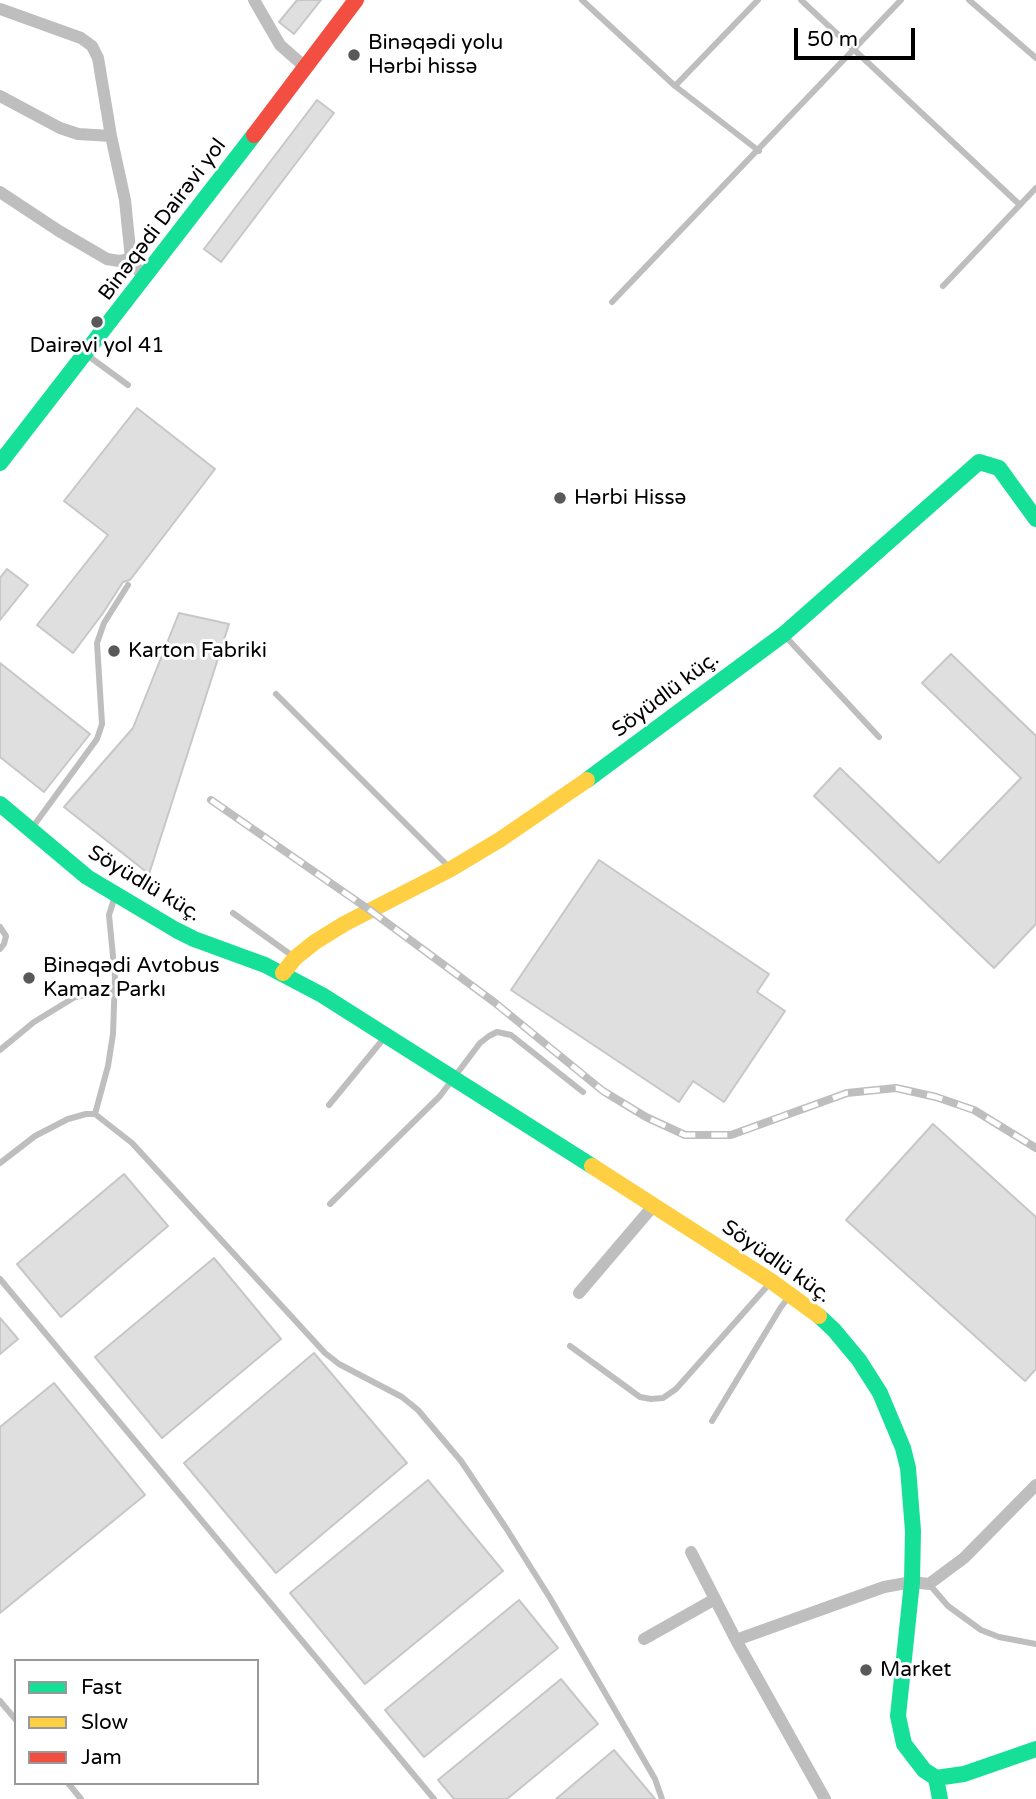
<!DOCTYPE html>
<html>
<head>
<meta charset="utf-8">
<style>
  body { margin:0 }
  #map { position:relative; width:1036px; height:1799px; overflow:hidden; background:#fff; font-family:"Varela Round",sans-serif }
  canvas { display:block }
  .legend { position:absolute; left:14px; top:1659px; width:245px; height:126px; box-sizing:border-box; background:#fff; border:2px solid #999; margin:0; padding:9px 12px; list-style:none; font-size:21px; color:#000 }
  .legend li { display:flex; align-items:center; gap:14px; height:35px }
  .legend b { width:35px; border:2px solid #999 }
  .scale { position:absolute; left:794px; top:28px; width:121px; height:32px; box-sizing:border-box; border:4px solid #000; border-top:0; padding-left:9px; font-size:21px; line-height:24px; white-space:nowrap; color:#000; -webkit-text-stroke:5px #fff; paint-order:stroke }
</style>
</head>
<body>
<div id="map">
<canvas width="1036" height="1799"></canvas>
<ul class="legend">
<li><b style="height:9px;background:#16e098"></b>Fast</li>
<li><b style="height:9px;background:#ffcf43"></b>Slow</li>
<li><b style="height:9px;background:#f24e42"></b>Jam</li>
</ul>
<div class="scale">50 m</div>
</div>
<script>
const ctx = document.querySelector('canvas').getContext('2d');
ctx.lineJoin = 'round';
function fillPath(path, color) { ctx.fillStyle = color; ctx.fill(path, 'evenodd'); }
const shape = rows => new Path2D(rows.map(r => 'M' + r).join(''));
function stroke(path, color, width, dash) { ctx.strokeStyle = color; ctx.lineWidth = width; ctx.lineCap = dash ? 'butt' : 'round'; ctx.setLineDash(dash || []); ctx.stroke(path); }
function drawText(font, color, halo, rows, align = 'center') {
  ctx.font = font + ' "Varela Round",sans-serif'; ctx.lineWidth = 6; ctx.setLineDash([]); ctx.textBaseline = 'middle'; ctx.strokeStyle = halo; ctx.fillStyle = color; for (const [text, x, y, turn = 0] of rows) {
    ctx.save(); ctx.translate(x, y); ctx.rotate((+turn || 0) * Math.PI / 180); ctx.textAlign = isNaN(turn) ? turn : align; if (halo) ctx.strokeText(text, 0, 0); ctx.fillText(text, 0, 0); ctx.restore();
  }
}
const building = shape([
  [297,0,321,0,294,34,279,22,297,0],
  [317,100,334,113,221,262,204,249,317,100],
  [137,408,215,469,130,580,123,582,103,613,73,653,37,625,108,535,64,501,137,408],
  [7,569,28,585,0,620,0,578,7,569],
  [179,613,229,624,149,874,64,807,133,728,179,613],
  [951,654,1036,736,1036,924,994,968,814,796,840,768,939,863,1021,778,922,683,951,654],
  [0,663,90,734,44,792,0,757,0,663],
  [599,860,769,974,757,992,785,1011,724,1102,693,1081,679,1102,511,990,599,860],
  [933,1124,1036,1217,1036,1369,1025,1381,846,1220,933,1124],
  [124,1174,168,1226,61,1317,17,1264,124,1174],
  [214,1258,281,1339,162,1438,95,1357,214,1258],
  [0,1318,18,1339,0,1354,0,1318],
  [314,1353,407,1463,276,1573,184,1463,314,1353],
  [54,1383,145,1495,0,1613,0,1427,54,1383],
  [428,1480,503,1571,365,1684,290,1593,428,1480],
  [519,1600,558,1648,424,1757,385,1710,519,1600],
  [561,1679,598,1724,507,1799,454,1799,438,1780,561,1679],
  [614,1750,655,1799,556,1799,614,1750]
]);
fillPath(building, '#dfdfdf');
stroke(building, '#c7c7c7', 2);
stroke(shape([
  [582,0,675,86,759,151],
  [801,0,1020,205],
  [969,0,1036,58],
  [675,86,758,0],
  [943,286,1036,188],
  [612,302,901,0],
  [87,355,128,385],
  [785,636,879,737],
  [276,694,450,868],
  [32,828,97,739,102,724,97,643,104,623,128,585],
  [233,913,294,957],
  [0,927,6,936,4,944,0,949],
  [0,1050,34,1022,75,997,97,992,115,993],
  [329,1105,385,1037],
  [95,1114,108,1066,113,1034,115,977,109,915,115,896],
  [0,1163,35,1136,68,1119,86,1114,95,1114,132,1143,325,1353,339,1364,402,1397,418,1410,461,1461,506,1528,550,1598,655,1779,662,1799],
  [330,1204,440,1096,480,1043,489,1036,497,1032,511,1035,583,1092],
  [0,1279,434,1799],
  [570,1346,640,1397,651,1399,663,1398,676,1389,770,1283],
  [712,1421,781,1307,789,1297],
  [929,1584,948,1606,981,1630,999,1637,1036,1644],
  [0,1701,16,1720],
  [68,1783,81,1799]
]), '#bebebe', 6);
stroke(shape([
  [254,0,280,45,305,67],
  [0,9,81,38,92,46,98,58,111,136,125,200,131,259,136,268,146,277],
  [0,96,60,128,78,134,111,136],
  [0,192,59,231,107,259,119,261,131,259],
  [579,1293,654,1205],
  [691,1552,736,1640,825,1799],
  [644,1639,715,1599],
  [736,1640,884,1587,912,1582,929,1584,964,1558,1036,1485]
]), '#bebebe', 12);
stroke(shape([
  [0,463,254,135],
  [587,780,784,634,979,462,999,468,1036,519],
  [0,804,87,877,176,930,194,939,265,965,322,995,592,1166],
  [819,1316,834,1330,859,1360,880,1393,903,1448,908,1468,913,1531,912,1582,898,1716,904,1744,924,1770,936,1778,964,1774,1036,1749],
  [936,1778,940,1799]
]), '#16e098', 16);
stroke(shape([
  [283,973,295,958,315,942,344,924,451,869,501,839,587,780],
  [592,1166,771,1281,819,1316]
]), '#ffcf43', 16);
stroke(shape([
  [254,135,356,0]
]), '#f24e42', 16);
const rail = shape([
  [211,800,371,911,494,1002,603,1091,646,1117,685,1135,731,1135,847,1093,896,1088,936,1097,974,1110,1036,1148]
]);
stroke(rail, '#bebebe', 8);
stroke(rail, '#fff', 5, [16]);
for (const [x, y, r, color] of [
  [354,55,7,"#595959"],
  [97,322,7,"#595959"],
  [560,498,7,"#595959"],
  [114,651,7,"#595959"],
  [29,978,7,"#595959"],
  [866,1670,7,"#595959"]
]) { const dot = new Path2D(); dot.arc(x, y, r, 0, 2 * Math.PI); ctx.fillStyle = color; ctx.fill(dot); stroke(dot, '#fff', 2.5); }
drawText('21px', '#000', '#fff', [
  ["Binəqədi yolu",368,43],
  ["Hərbi hissə",368,67],
  ["Dairəvi yol 41",97,346,"center"],
  ["Hərbi Hissə",574,498],
  ["Karton Fabriki",128,651],
  ["Binəqədi Avtobus",43,966],
  ["Kamaz Parkı",43,990],
  ["Market",880,1670]
], 'left');
drawText('21px', '#000', '#fff', [
  ["Binəqədi Dairəvi yol",163,220,-53],
  ["Söyüdlü küç.",666,695,-37],
  ["Söyüdlü küç.",144,884,31],
  ["Söyüdlü küç.",776,1262,35]
]);
</script>
</body>
</html>
